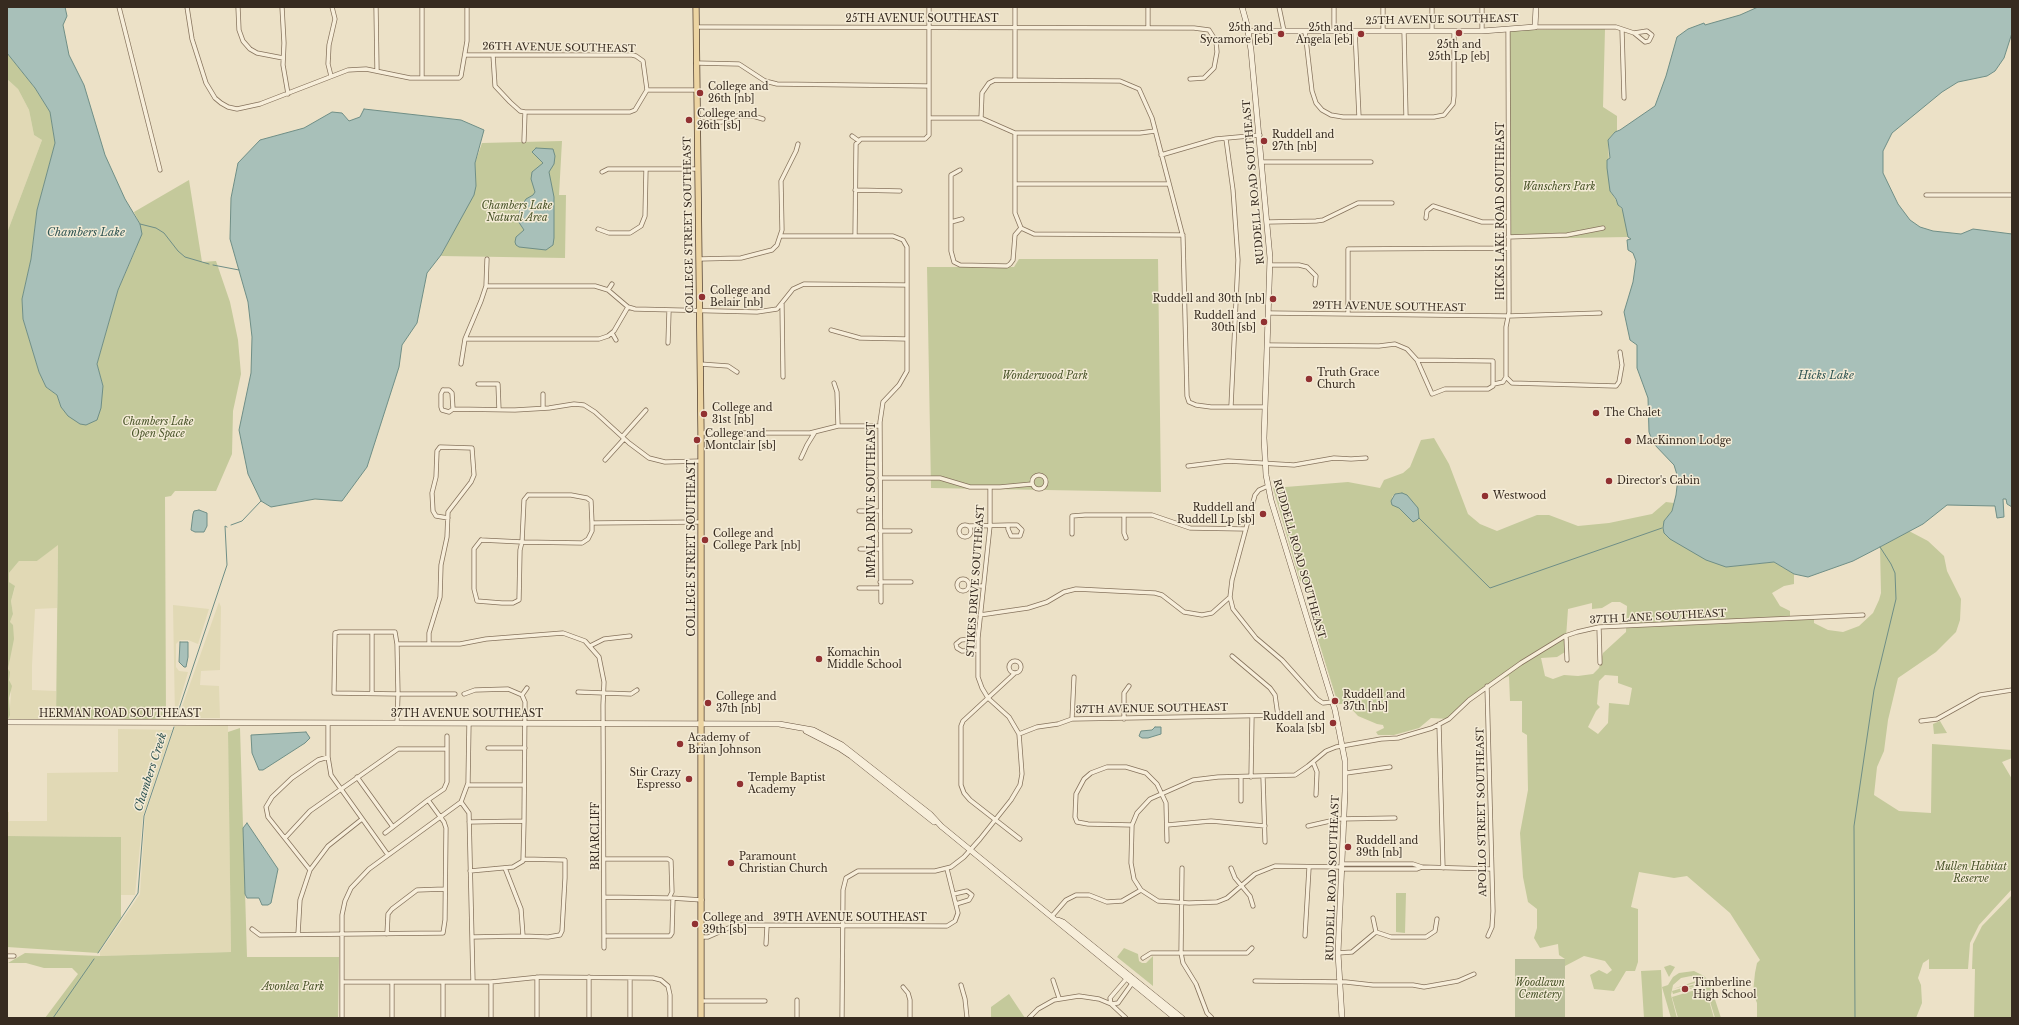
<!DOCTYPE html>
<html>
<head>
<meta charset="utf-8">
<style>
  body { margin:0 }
  #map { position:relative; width:2019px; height:1025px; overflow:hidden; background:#ece1c7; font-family:"Libre Baskerville",serif }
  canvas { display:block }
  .frame { position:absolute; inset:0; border:8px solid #372b20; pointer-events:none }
</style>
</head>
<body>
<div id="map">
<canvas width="2019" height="1025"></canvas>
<div class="frame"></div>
</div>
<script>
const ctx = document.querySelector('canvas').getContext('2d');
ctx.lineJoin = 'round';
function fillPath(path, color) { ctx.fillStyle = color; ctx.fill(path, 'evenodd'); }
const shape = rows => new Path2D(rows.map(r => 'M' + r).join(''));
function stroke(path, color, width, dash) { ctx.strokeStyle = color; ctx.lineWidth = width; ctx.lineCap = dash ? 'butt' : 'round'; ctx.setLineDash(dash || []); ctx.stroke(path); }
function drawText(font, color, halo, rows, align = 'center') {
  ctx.font = font + ' "Libre Baskerville",serif'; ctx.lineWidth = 3; ctx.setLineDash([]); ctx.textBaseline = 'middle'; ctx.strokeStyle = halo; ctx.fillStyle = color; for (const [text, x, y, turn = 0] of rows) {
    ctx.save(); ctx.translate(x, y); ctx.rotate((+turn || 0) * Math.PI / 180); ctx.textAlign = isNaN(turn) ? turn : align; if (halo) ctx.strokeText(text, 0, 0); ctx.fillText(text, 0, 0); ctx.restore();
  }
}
fillPath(shape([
  [7,79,18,89,29,110,34,135,42,140,7,233],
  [58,544,57,608,35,609,32,665,32,690,56,691,56,719,9,719,11,694,8,669,10,659,10,622,13,614,11,601,15,587,9,582,9,573,19,561,37,561],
  [219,602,221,607,220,670,201,671,200,685,219,686,220,718,178,718],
  [173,605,209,609,198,644,188,640,180,640,176,644,176,667,179,671,188,672,175,717],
  [228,725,231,952,100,956,100,952,140,894,145,816,175,726],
  [118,729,172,730,143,816,135,895,121,895,120,837,7,836,7,812,9,812,9,821,47,821,47,773,118,772]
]), '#e1d9b5');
fillPath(shape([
  [1605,29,1603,107,1617,116,1617,131,1615,132,1608,140,1610,191,1625,214,1628,237,1510,239,1510,30],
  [7,53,35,88,50,112,55,143,37,210,31,259,22,299,23,319,39,372,46,387,57,395,61,407,103,386,97,364,118,290,136,249,140,224,134,212,189,180,202,262,216,261,230,302,238,340,241,374,233,411,232,454,216,491,175,491,171,496,165,497,166,719,56,719,58,545,37,561,19,561,9,573,9,582,15,586,11,601,13,614,10,622,13,625,14,639,8,669,10,672,9,680,12,686,9,698,10,715,7,722,7,233,42,140,34,135,29,110,18,89,7,79],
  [562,141,559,195,566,195,565,258,441,256,476,186,475,163,482,143],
  [1019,259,1158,259,1161,492,931,488,927,267,1014,267],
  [1434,438,1449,464,1468,514,1480,524,1497,531,1537,515,1549,515,1578,526,1609,523,1652,514,1666,502,1674,503,1672,511,1664,521,1726,567,1774,562,1794,574,1794,584,1784,586,1772,593,1780,606,1790,611,1790,619,1814,618,1814,623,1828,630,1843,632,1859,626,1873,613,1879,600,1881,593,1880,547,1909,531,1928,541,1944,556,1947,571,1961,599,1960,620,1956,632,1936,652,1898,678,1888,720,1884,751,1877,767,1874,795,1899,811,1931,813,1932,744,2012,750,2012,758,2002,762,2012,779,2012,889,1979,925,1970,943,1968,969,1929,969,1929,959,1923,963,1918,978,1921,985,1922,1003,1916,1018,1757,1018,1757,1003,1753,993,1755,973,1757,963,1760,960,1730,913,1687,876,1674,878,1639,872,1631,907,1638,909,1638,962,1635,971,1626,971,1614,991,1594,989,1590,975,1599,970,1607,974,1612,970,1605,961,1584,956,1565,966,1565,959,1559,955,1558,944,1540,948,1534,938,1537,928,1537,909,1528,902,1523,877,1520,833,1528,790,1527,735,1522,732,1522,701,1510,701,1509,676,1491,684,1449,719,1431,718,1419,728,1394,735,1378,735,1376,732,1384,728,1383,725,1377,724,1358,716,1347,704,1338,704,1309,610,1319,602,1311,597,1307,586,1300,581,1273,488,1348,482,1380,488,1384,480,1403,473,1410,467,1421,440],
  [1402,493,1419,512,1410,519,1392,497,1395,494],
  [1612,602,1620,602,1627,606,1626,632,1603,653,1599,668,1593,674,1578,676,1564,675,1553,679,1545,676,1541,658,1557,657,1565,652,1568,609,1592,603,1592,609,1602,608],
  [1605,675,1618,676,1618,683,1632,688,1629,705,1609,703,1608,723,1598,734,1588,727,1596,711,1600,707,1597,704,1599,681],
  [1940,721,1947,733,1934,734,1933,724],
  [240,728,247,957,339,957,338,1018,45,1018,78,974,72,968,44,968,26,963,8,963,25,953,100,956,231,952,228,732],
  [7,836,121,837,121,918,98,953,7,947],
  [1396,893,1406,893,1405,933,1396,932],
  [2012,895,2012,1018,1974,1018,1975,969,1972,969,1973,944,1982,926],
  [1124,948,1138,954,1139,961,1142,963,1146,963,1153,956,1153,986,1117,957],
  [1670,965,1675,967,1669,977,1664,967],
  [1661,970,1663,1018,1644,1018,1641,971],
  [1694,971,1704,976,1709,981,1721,1018,1715,1018,1705,985,1700,980,1691,976,1681,978,1673,985,1671,995,1677,1018,1671,1018,1662,987,1668,985,1673,977,1679,973],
  [1699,980,1700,983,1703,984,1677,991,1703,985,1673,994,1672,991,1696,984,1695,983,1673,989],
  [1705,987,1714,1018,1678,1018,1672,997],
  [1009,994,1025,1018,991,1018,991,1007]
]), '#c4c99b');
fillPath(shape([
  [1515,959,1565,959,1565,1018,1515,1018]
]), '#bbbf9a');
const water = shape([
  [7,7,65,7,67,16,63,25,69,55,84,85,105,155,125,199,140,224,142,234,118,290,97,364,103,386,101,408,97,420,86,425,80,424,68,416,61,407,57,395,46,387,39,372,23,319,22,299,31,259,37,210,55,143,50,112,35,88,7,53,7,7],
  [1758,7,2012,7,2012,33,2004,58,1995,71,1987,76,1958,82,1942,92,1892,133,1883,151,1883,173,1898,204,1910,220,1920,227,1933,231,1961,234,1973,229,2012,234,2012,507,2007,504,2006,499,2003,499,2004,517,1997,518,1995,506,1947,505,1923,524,1880,547,1853,561,1808,577,1794,574,1774,562,1726,567,1706,560,1670,539,1664,533,1663,528,1664,521,1672,511,1676,495,1678,478,1674,465,1653,443,1649,432,1648,398,1637,368,1637,345,1630,340,1624,312,1633,282,1636,261,1633,253,1628,250,1627,240,1631,239,1628,237,1622,208,1618,205,1616,199,1610,191,1607,168,1607,160,1610,158,1608,140,1615,132,1620,130,1655,106,1666,76,1677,37,1688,29,1704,23,1705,25,1740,15,1758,7],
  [364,109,461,120,484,130,475,163,476,186,474,195,441,255,427,273,417,323,402,345,399,367,367,467,342,501,315,499,271,507,261,501,248,474,239,430,251,373,252,337,248,302,230,239,231,198,238,163,260,140,304,128,332,112,342,113,349,121,360,117,364,109],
  [536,148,553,149,555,156,554,164,549,172,554,197,554,238,553,245,546,250,519,247,516,245,515,242,516,237,524,230,518,221,520,209,526,199,533,195,535,192,531,179,532,172,543,163,532,152,536,148],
  [1402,493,1407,495,1418,508,1419,518,1417,520,1413,522,1399,508,1392,505,1391,501,1395,494,1402,493],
  [199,510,207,513,207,526,204,532,195,532,191,530,193,514,194,511,199,510],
  [180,642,188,642,188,657,186,667,184,667,179,662,180,642],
  [1155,727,1161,727,1161,734,1148,738,1142,738,1139,736,1141,731,1152,730,1155,727],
  [306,732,310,738,305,743,263,770,259,770,252,753,251,735,306,732],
  [247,823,278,869,271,903,268,905,262,905,259,898,247,898,245,894,243,828,247,823]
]);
fillPath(water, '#a8c0b9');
stroke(water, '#6f8e86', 1);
stroke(shape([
  [140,224,156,228,164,233,178,251,185,257,209,264],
  [213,265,239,270],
  [1419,518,1490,588,1662,528],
  [231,525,242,521,261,501],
  [176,718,227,565,225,526,227,527],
  [98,953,138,893,144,816,174,727],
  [53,1018,94,959],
  [1855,1018,1854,826,1874,690,1896,599,1895,573,1891,564,1880,547]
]), '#6f8e86', 1);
const street = shape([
  [119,7,160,170],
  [187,7,192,39,206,83,215,98,221,103,228,107,237,109,260,104,348,70,366,69,410,78,459,78,461,76,467,41,467,7],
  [238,7,239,30,243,41,250,49,257,53,283,58],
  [282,7,284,43,283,65,288,94],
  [376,7,377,71],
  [1015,7,1015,79],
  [1148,7,1148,28],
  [1279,7,1284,31],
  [1334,7,1334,31],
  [696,27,1194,28,1209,30,1216,41,1217,52,1214,68,1204,78,1190,79],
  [1535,27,1616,27,1634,33,1645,42,1649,41,1652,35,1647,31,1634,33],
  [1622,30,1624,98],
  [1305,31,1312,91,1316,103,1322,110,1331,115,1343,117,1434,117,1444,115,1453,104,1454,96,1454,31],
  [1355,31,1359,117],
  [1383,31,1383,7],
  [1404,31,1406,117],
  [1432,31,1432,7],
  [1482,31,1482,7],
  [465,55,632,55,636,56,643,61,647,90,635,110,630,112,525,112,520,111,510,102,495,86,493,55],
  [696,63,739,64,765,81,777,84,929,86],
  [331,76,328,64,329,45,335,19,332,7],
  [422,78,422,7],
  [647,90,697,90],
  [930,118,981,118,1015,133,1140,133,1155,131],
  [981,118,982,93,989,83,995,80,1120,81,1139,89,1152,118,1183,237,1187,396,1189,402,1196,405,1211,407,1265,407],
  [697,122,722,122,737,116,753,116,763,119],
  [1015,133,1015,213,1021,228],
  [852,136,859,141],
  [1226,139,1233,190,1238,260,1231,406],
  [524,141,525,112],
  [1161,155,1216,139,1260,135],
  [1262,162,1371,162],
  [960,170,951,175,951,251,954,262,960,265,1007,266,1010,264,1013,260,1015,235,1021,228],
  [602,172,608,169,697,169],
  [1015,184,1169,184],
  [855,190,900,191],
  [1926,195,2012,195],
  [1426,218,1427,211,1433,206,1482,222,1508,222],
  [951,222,962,219],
  [1268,222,1316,221,1323,220,1358,203,1392,203],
  [1021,228,1034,234,1183,235],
  [598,229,609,233,630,233,641,226,645,216,646,169],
  [781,236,893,236,903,240,907,247,907,371,899,385,883,402,880,422,881,602],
  [855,236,856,144,861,139,925,139,929,135,929,7],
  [1508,237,1567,235,1603,228],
  [699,259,741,258,772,250,777,245,782,230,781,181,796,151,798,144],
  [1271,265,1299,265,1307,267,1316,276,1315,285],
  [486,286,595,286,608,290,628,307,635,309,757,312,777,309,793,289,804,284,907,285],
  [608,290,612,284],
  [782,304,783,377],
  [1269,313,1508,316,1600,313],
  [1348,314,1348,249,1508,248],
  [831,330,860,338,907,339],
  [612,333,616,340],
  [465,339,599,339,608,336,614,331,628,307],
  [668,343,669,311],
  [1268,345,1379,346,1395,344,1407,349,1417,360,1432,394,1445,389,1488,389,1493,386,1493,361,1417,360],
  [461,364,465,339,481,301,486,286,487,259],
  [700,364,728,366,737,372],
  [1506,377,1512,383,1616,386,1619,382,1622,365,1620,352],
  [834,383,837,392,838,426],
  [478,384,498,384,499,410],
  [1494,384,1503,382,1506,377,1506,327,1509,312,1508,29],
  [443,390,449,390,452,393,453,409,449,412,442,410,441,407,441,394,443,390],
  [543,408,543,394],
  [453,409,515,410,549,408,574,404,584,405,595,412,629,443,649,458,665,462,701,461],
  [701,433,810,433,838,426,879,426],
  [622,437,646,410],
  [801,458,807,445,815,432],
  [605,460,624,439],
  [1188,466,1228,461,1294,465,1334,458,1351,459,1366,458],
  '1032 482a7 7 0 1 1 14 0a7 7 0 1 1-14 0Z',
  [880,478,940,478,970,487,1000,487,1032,484],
  [1268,486,1259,490,1255,495,1232,580,1230,597,1233,609,1256,638,1282,660,1317,699,1323,703,1332,702],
  [528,495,571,495,587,498,591,501,592,523,592,531,588,539,582,543,522,542,524,500,528,495],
  [859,511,880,511],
  [1124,515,1124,533,1126,538],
  [592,523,701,522],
  '959 531a6 6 0 1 1 12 0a6 6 0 1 1-12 0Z',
  [1008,525,1017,525,1022,530,1020,536,1011,536,1008,529,1008,525],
  [969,526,1008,525],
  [880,531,910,531],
  [1072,534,1072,516,1085,515,1152,515,1190,528,1246,529],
  [481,540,522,542,520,550,519,600,513,603,502,603,477,601,474,589,474,549,481,540],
  [860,549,880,549],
  '957 585a6 6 0 1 1 12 0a6 6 0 1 1-12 0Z',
  [880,582,911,582],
  [969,586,983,586],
  [859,588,880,588],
  [980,615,1028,608,1047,602,1064,592,1076,589,1155,593,1162,595,1184,612,1202,615,1212,613,1230,597],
  [1599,627,1600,663],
  [372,632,372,693],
  [1566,636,1567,660],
  [397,644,460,644,486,639,563,633,585,641,599,657,604,682,603,705,604,948],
  [429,644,429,633,440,597,441,565,447,537,448,512,471,482,474,475,472,448,440,447,437,451,436,477,432,493,433,511,436,516,448,518],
  [590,646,604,639,630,636],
  [978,650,962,651,957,648,956,644,961,640,978,638],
  [1232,656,1270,688,1275,695,1278,716],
  '1009 667a6 6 0 1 1 12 0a6 6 0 1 1-12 0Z',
  [1015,673,963,721,961,726,961,785,964,793,970,800,1020,839],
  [1487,686,1493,911,1492,927,1488,936],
  [578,692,631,694,637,690],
  [464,694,475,690,508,689,522,695,525,702,524,821,469,822],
  [522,695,527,688],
  [1072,719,1074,677],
  [1124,719,1124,693,1129,686],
  [1921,721,1937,719,1980,695,2012,690],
  [328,723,328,757,331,775,388,855],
  [397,723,398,694,397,644,395,632,339,632,335,633,334,693,398,694,455,694],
  [469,723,468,783,461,802,469,813,473,982],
  [1439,724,1443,868],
  [1019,734,1037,727,1058,724,1072,719,1289,715],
  [488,748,525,748],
  [1313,762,1317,772,1316,795],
  [1346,773,1390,767],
  [357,777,393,827],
  [1241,777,1241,801],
  [1251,777,1252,716],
  [1263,777,1265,842],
  [468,785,524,785],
  [1132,825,1088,824,1077,822,1075,817,1076,794,1084,779,1091,773,1107,767,1126,767,1146,773,1157,784,1166,803,1167,841],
  [1167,825,1211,821,1265,826],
  [1308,826,1339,819,1395,818],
  [385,833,428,800],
  [285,838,310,811,398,749,447,749],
  [604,859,668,859,671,861,672,892,669,898,604,897],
  [1341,867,1275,866,1255,874,1227,898,1217,902,1189,903,1158,901,1141,890,1134,879,1131,863,1132,825,1137,813,1150,799,1193,780,1218,777,1295,775,1308,766,1326,751,1336,747,1381,739,1398,738,1432,728,1449,719,1469,700,1521,663,1565,636,1577,632,1599,627,1863,615],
  [1422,867,1491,869],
  [1182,868,1181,953,1183,963,1196,984,1207,1013,1212,1018],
  [1231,868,1235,878,1250,896,1253,906],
  [1341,869,1417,869,1422,867,1413,864,1342,864],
  [310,870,268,817,266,807,272,797,292,778,318,760,328,757],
  [470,871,513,867,523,861,524,821],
  [954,894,967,891,972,895,969,900,956,904],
  [671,898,702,900],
  [1052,916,1066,900,1076,895,1089,895,1107,902,1122,901,1141,890],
  [1373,918,1376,932],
  [252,929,260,935,443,933,445,920,446,828,444,822,428,800,444,789,447,782,447,736],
  [298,934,300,900,310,870,328,846,362,819],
  [387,934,388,914,392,909,417,890,445,889],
  [523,936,548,937,560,935,562,931,565,878,565,860,524,859],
  [604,936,670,936,672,933,673,899],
  [1305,936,1309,868],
  [472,937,523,936,521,909,505,868],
  [702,937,708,937,733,926,739,925,947,926,955,921,958,913,947,869],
  [766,944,767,926],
  [1338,953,1352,952,1376,932,1391,937,1426,937,1435,931,1437,919],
  [7,956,14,956],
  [1143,958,1151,953,1247,953,1252,948],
  [630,978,630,1018],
  [1127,978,1110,998,1111,1004,1118,1003,1133,982],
  [1053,980,1059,998],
  [1255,981,1346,982,1373,985,1413,985,1424,987,1458,981,1474,974],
  [342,982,491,982],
  [961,985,965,999,967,1018],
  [903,987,908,993,910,1000,910,1018],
  [797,1000,797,1018],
  [702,1001,765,1001],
  [342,1018,342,915,345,901,351,888,369,869,461,802],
  [392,1018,392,982],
  [443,1018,443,982],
  [491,1018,491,982,540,977,653,978,661,980,668,986,670,995,670,1018],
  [537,1018,537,977],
  [589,1018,589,977],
  [842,1018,843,890,846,878,858,871,935,871,951,867,964,857,980,839,1011,800,1020,785,1022,774,1019,734,1009,717,988,698,982,688,978,677,978,638,990,526,990,487],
  [1029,1018,1038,1009,1054,1000,1079,996,1099,999,1111,1004,1126,1018]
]);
const secondary = shape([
  [1242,7,1247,25,1251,50,1270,258,1264,438,1266,475,1271,500,1335,710,1345,761,1345,791,1338,953,1342,1018],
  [1248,31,1482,31,1535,27,1536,7],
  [7,722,779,724,813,730,842,745,930,814,942,827],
  [806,731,839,748,851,756,934,822],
  [941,826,1175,1018],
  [1058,920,1063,922,1182,1018]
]);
const primary = shape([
  [696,7,701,433,701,1018]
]);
stroke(street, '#86735d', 5);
stroke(secondary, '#685441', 6);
stroke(primary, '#544131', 7);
stroke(street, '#f7eeda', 3.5);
stroke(secondary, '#f7eeda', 5);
stroke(primary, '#ecd4a2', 5.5);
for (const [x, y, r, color] of [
  [1459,33,4,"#913132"],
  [1281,34,4,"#913132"],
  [1361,34,4,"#913132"],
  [700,93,4,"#913132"],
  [689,120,4,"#913132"],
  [1264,141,4,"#913132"],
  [702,297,4,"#913132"],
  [1273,299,4,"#913132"],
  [1264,322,4,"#913132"],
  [1309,379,4,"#913132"],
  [1596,413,4,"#913132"],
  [704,414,4,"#913132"],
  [697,440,4,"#913132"],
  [1628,441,4,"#913132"],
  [1609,481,4,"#913132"],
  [1485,496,4,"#913132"],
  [1263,514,4,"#913132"],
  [705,540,4,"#913132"],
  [819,659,4,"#913132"],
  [1335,701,4,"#913132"],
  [708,703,4,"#913132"],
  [1333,723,4,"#913132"],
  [680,744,4,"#913132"],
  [689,779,4,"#913132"],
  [740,784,4,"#913132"],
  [1348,847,4,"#913132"],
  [731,863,4,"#913132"],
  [695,924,4,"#913132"],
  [1685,989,4,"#913132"]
]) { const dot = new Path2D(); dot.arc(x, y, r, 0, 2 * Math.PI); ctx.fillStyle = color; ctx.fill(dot); stroke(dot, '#f4ebd6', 1.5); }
drawText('10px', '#372b20', '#f4ebd6', [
  ["25TH AVENUE SOUTHEAST",922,19],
  ["25TH AVENUE SOUTHEAST",1442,20,-1],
  ["26TH AVENUE SOUTHEAST",559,48,1],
  ["RUDDELL ROAD SOUTHEAST",1254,182,-95],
  ["HICKS LAKE ROAD SOUTHEAST",1501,211,-90],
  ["COLLEGE STREET SOUTHEAST",689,225,-91],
  ["29TH AVENUE SOUTHEAST",1389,307,1],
  ["IMPALA DRIVE SOUTHEAST",872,500,-90],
  ["COLLEGE STREET SOUTHEAST",692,548,-90],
  ["RUDDELL ROAD SOUTHEAST",1299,559,74],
  ["STIKES DRIVE SOUTHEAST",976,581,-86],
  ["37TH LANE SOUTHEAST",1658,617,-3],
  ["37TH AVENUE SOUTHEAST",1152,709,-1],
  ["HERMAN ROAD SOUTHEAST",120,714],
  ["37TH AVENUE SOUTHEAST",467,714],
  ["APOLLO STREET SOUTHEAST",1482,812,-91],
  ["BRIARCLIFF",596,836,-90],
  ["RUDDELL ROAD SOUTHEAST",1333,878,-88],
  ["39TH AVENUE SOUTHEAST",850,918]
]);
drawText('10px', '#372b20', '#f4ebd6', [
  ["25th and",1273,28,"right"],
  ["Sycamore [eb]",1273,40,"right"],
  ["25th and",1353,28,"right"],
  ["Angela [eb]",1353,40,"right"],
  ["25th and",1459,45,"center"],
  ["25th Lp [eb]",1459,57,"center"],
  ["College and",708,87],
  ["26th [nb]",708,99],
  ["College and",697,114],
  ["26th [sb]",697,126],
  ["Ruddell and",1272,135],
  ["27th [nb]",1272,147],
  ["College and",710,291],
  ["Belair [nb]",710,303],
  ["Ruddell and 30th [nb]",1265,299,"right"],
  ["Ruddell and",1256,316,"right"],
  ["30th [sb]",1256,328,"right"],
  ["Truth Grace",1317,373],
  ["Church",1317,385],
  ["College and",712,408],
  ["31st [nb]",712,420],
  ["The Chalet",1604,413],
  ["College and",705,434],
  ["Montclair [sb]",705,446],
  ["MacKinnon Lodge",1636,441],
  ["Director's Cabin",1617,481],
  ["Westwood",1493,496],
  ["Ruddell and",1255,508,"right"],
  ["Ruddell Lp [sb]",1255,520,"right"],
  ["College and",713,534],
  ["College Park [nb]",713,546],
  ["Komachin",827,653],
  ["Middle School",827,665],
  ["Ruddell and",1343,695],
  ["37th [nb]",1343,707],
  ["College and",716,697],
  ["37th [nb]",716,709],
  ["Ruddell and",1325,717,"right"],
  ["Koala [sb]",1325,729,"right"],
  ["Academy of",688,738],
  ["Brian Johnson",688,750],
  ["Stir Crazy",681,773,"right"],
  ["Espresso",681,785,"right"],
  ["Temple Baptist",748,778],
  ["Academy",748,790],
  ["Ruddell and",1356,841],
  ["39th [nb]",1356,853],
  ["Paramount",739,857],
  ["Christian Church",739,869],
  ["College and",703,918],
  ["39th [sb]",703,930],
  ["Timberline",1693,983],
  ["High School",1693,995]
], 'left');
drawText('italic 10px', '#485328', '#f4ebd6', [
  ["Wanschers Park",1559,187],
  ["Chambers Lake",517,206],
  ["Natural Area",517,218],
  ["Wonderwood Park",1045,376],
  ["Chambers Lake",158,422],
  ["Open Space",158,434],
  ["Mullen Habitat",1971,867],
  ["Reserve",1971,879],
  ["Woodlawn",1540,983],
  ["Cemetery",1540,995],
  ["Avonlea Park",293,987]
]);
drawText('italic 11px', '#315654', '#f4ebd6', [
  ["Chambers Lake",86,233],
  ["Hicks Lake",1826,376],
  ["Chambers Creek",151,772,-72]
]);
</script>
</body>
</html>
